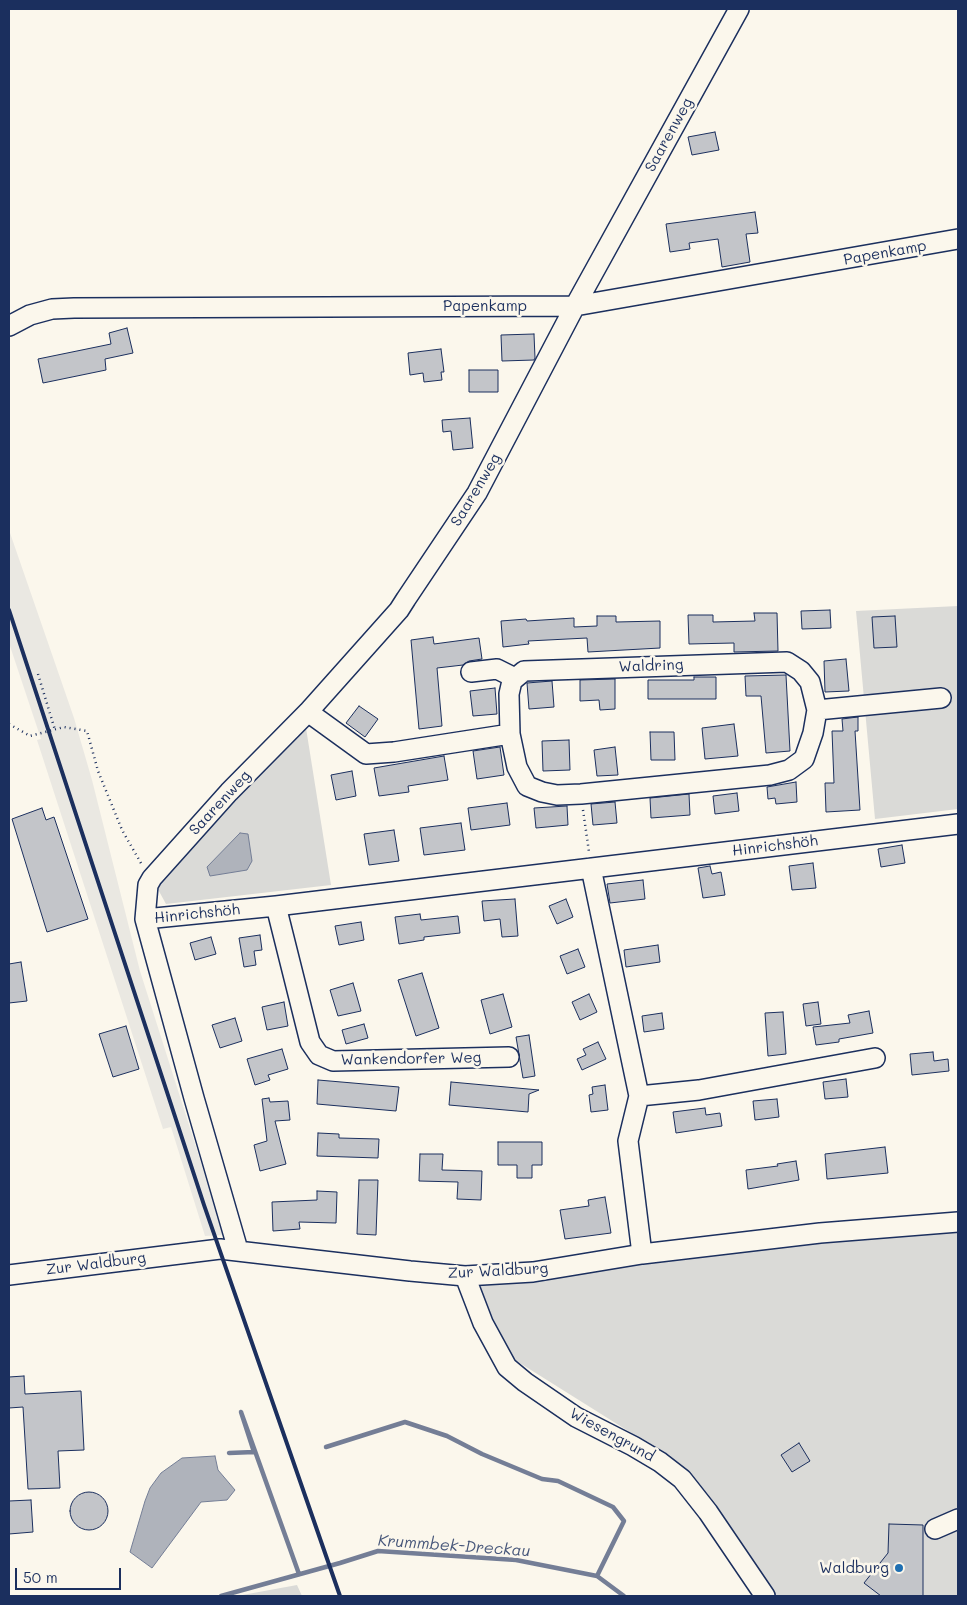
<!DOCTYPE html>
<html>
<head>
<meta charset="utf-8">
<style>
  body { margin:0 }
  #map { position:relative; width:967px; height:1605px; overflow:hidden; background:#fbf7ec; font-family:Mali,sans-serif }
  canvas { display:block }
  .frame { position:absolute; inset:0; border:10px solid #1b2f5e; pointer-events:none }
  .scale { position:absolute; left:15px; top:1568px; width:106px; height:22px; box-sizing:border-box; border:2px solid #1b2f5e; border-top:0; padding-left:6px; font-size:15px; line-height:18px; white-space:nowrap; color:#1b2f5e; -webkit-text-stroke:4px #fbf7ec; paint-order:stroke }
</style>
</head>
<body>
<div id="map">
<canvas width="967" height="1605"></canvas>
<div class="frame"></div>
<div class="scale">50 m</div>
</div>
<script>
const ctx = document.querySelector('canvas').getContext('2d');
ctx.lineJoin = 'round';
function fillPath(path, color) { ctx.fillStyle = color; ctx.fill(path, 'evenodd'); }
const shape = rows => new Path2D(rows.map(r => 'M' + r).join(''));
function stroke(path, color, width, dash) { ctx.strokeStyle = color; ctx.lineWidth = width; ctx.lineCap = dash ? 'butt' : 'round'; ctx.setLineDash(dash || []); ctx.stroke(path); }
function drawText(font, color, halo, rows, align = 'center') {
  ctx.font = font + ' Mali,sans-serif'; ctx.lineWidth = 5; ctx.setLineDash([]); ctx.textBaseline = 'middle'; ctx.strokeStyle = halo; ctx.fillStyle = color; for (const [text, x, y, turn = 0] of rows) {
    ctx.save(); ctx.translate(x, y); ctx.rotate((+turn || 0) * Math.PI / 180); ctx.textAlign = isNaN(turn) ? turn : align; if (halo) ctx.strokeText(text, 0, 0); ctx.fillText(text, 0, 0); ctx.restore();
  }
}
fillPath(shape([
  [9,530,74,718,92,780,140,971,224,1235,205,1236,171,1127,163,1129,37,740,41,739,9,643]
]), '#eae8e2');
fillPath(shape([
  [958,606,958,809,875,819,856,611],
  [306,728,331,885,166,904,154,882],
  [958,1229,958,1596,774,1596,676,1461,515,1360,474,1283,735,1247],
  [297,1585,302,1596,237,1596]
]), '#dadad7');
const water = shape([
  [240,833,248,834,252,861,247,870,210,876,207,867,240,833],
  [215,1456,218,1470,235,1490,227,1500,201,1502,152,1568,130,1552,145,1501,150,1488,161,1473,182,1458,215,1456]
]);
fillPath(water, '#afb3bb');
stroke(water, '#747e96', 1);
stroke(shape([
  [326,1447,405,1422,447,1436,482,1454,542,1479,558,1481,613,1507,624,1521,597,1576],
  [229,1453,254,1452,241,1412,299,1574],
  [221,1596,340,1563,378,1551,516,1560,597,1576,624,1596]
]), '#747e96', 4.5);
const building = shape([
  [715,132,719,150,692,155,688,137,715,132],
  [755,212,758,233,746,234,750,262,722,267,718,239,689,243,690,249,670,252,666,224,755,212],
  [127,328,133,353,105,359,106,370,43,383,38,359,111,344,109,333,127,328],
  [534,334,535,358,534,360,502,361,501,335,534,334],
  [441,349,444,372,441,372,442,380,424,382,423,373,410,375,408,353,441,349],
  [469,370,498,370,498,392,469,392,469,370],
  [470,418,473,448,453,450,451,431,443,432,442,420,470,418],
  [830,610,831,628,802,629,801,611,830,610],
  [754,613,777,613,778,651,734,652,734,643,689,644,688,615,713,615,713,622,755,621,754,613],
  [597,616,616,616,616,622,660,621,660,648,588,652,587,638,528,641,529,644,503,647,501,621,526,619,527,621,574,618,574,627,597,626,597,616],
  [895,616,897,647,874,648,872,617,895,616],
  [433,637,434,644,479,638,482,659,469,661,463,665,437,668,442,726,419,729,411,640,433,637],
  [846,659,849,691,825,692,824,661,846,659],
  [786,675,790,751,766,753,761,696,746,696,745,676,786,675],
  [694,677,716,677,716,699,648,699,648,680,694,680,694,677],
  [615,679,615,709,600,710,599,700,580,701,580,680,615,679],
  [552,681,554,707,529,709,527,683,552,681],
  [495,688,497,714,473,716,470,691,495,688],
  [359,706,378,719,365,737,346,723,359,706],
  [858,717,858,731,855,731,860,810,826,812,825,783,834,783,832,731,843,731,842,719,858,717],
  [734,724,738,756,705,759,702,728,734,724],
  [650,732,674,732,675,760,651,760,650,732],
  [569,740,570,770,543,771,542,741,569,740],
  [500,747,504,775,477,779,473,751,500,747],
  [615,747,618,775,597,776,594,750,615,747],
  [444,756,448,780,408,786,409,792,379,796,374,768,444,756],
  [352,771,356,796,336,800,331,775,352,771],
  [796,782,797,802,776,804,775,798,768,799,767,787,796,782],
  [737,793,739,811,715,814,713,796,737,793],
  [689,794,690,815,651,818,650,798,689,794],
  [615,802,617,823,593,825,591,804,615,802],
  [507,803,510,825,471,830,468,808,507,803],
  [567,806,568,825,536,828,534,808,567,806],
  [42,808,46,820,54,817,88,919,47,932,12,819,42,808],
  [461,823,465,850,424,855,420,828,461,823],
  [394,830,399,861,369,865,364,834,394,830],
  [902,845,905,863,881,867,878,849,902,845],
  [813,863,816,888,792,890,789,866,813,863],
  [710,866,712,874,721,872,725,895,703,898,698,868,710,866],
  [643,880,645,899,610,903,607,884,643,880],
  [515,899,518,936,502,937,500,919,484,921,482,901,515,899],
  [566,899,573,917,557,924,549,906,566,899],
  [420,914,421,920,458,916,460,933,424,937,424,940,399,944,395,917,420,914],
  [361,922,364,940,339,945,335,926,361,922],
  [260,935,262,950,254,951,256,965,244,967,239,938,260,935],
  [211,937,216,954,195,960,190,943,211,937],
  [658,945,660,962,626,967,624,950,658,945],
  [578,949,585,967,567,974,560,956,578,949],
  [21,962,27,1001,9,1003,9,964,21,962],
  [422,973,439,1028,416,1036,398,980,422,973],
  [353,983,361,1011,338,1016,330,990,353,983],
  [503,994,512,1027,490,1034,481,1000,503,994],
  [589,994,597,1012,580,1020,572,1002,589,994],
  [284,1002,288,1026,267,1030,262,1007,284,1002],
  [818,1002,821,1024,806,1026,803,1004,818,1002],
  [869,1011,873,1033,839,1039,839,1042,816,1045,813,1027,850,1023,848,1015,869,1011],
  [783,1012,786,1054,768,1056,765,1013,783,1012],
  [662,1013,664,1029,644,1032,642,1016,662,1013],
  [235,1018,242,1041,220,1048,212,1025,235,1018],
  [364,1024,368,1038,346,1044,342,1030,364,1024],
  [126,1026,139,1069,113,1077,99,1034,126,1026],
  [529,1035,535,1076,523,1078,516,1037,529,1035],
  [598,1042,606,1059,582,1070,577,1059,586,1055,583,1049,598,1042],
  [282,1049,288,1069,268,1075,270,1080,255,1085,247,1059,282,1049],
  [933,1052,934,1061,948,1059,949,1071,912,1075,910,1054,933,1052],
  [846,1079,848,1097,825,1099,823,1082,846,1079],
  [318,1080,399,1087,396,1111,317,1104,318,1080],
  [451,1082,539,1090,529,1094,528,1112,449,1105,451,1082],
  [605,1085,608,1110,591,1112,589,1095,593,1094,592,1087,605,1085],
  [269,1098,270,1102,288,1101,290,1120,275,1121,286,1164,260,1171,254,1145,267,1141,262,1099,269,1098],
  [777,1099,779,1117,755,1120,753,1101,777,1099],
  [705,1108,706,1115,720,1113,722,1126,676,1133,673,1112,705,1108],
  [318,1133,339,1134,339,1138,379,1139,378,1158,317,1156,318,1133],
  [498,1142,542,1142,542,1165,532,1165,532,1178,517,1178,517,1165,498,1165,498,1142],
  [885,1147,888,1173,827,1179,825,1154,885,1147],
  [420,1154,443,1154,442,1170,482,1171,481,1200,457,1199,458,1182,419,1181,420,1154],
  [796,1161,799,1180,748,1189,746,1170,778,1166,777,1164,796,1161],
  [359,1180,378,1180,376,1235,357,1234,359,1180],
  [317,1191,337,1192,336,1223,299,1222,300,1229,273,1231,272,1202,317,1200,317,1191],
  [605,1197,611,1233,565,1239,560,1210,589,1206,588,1200,605,1197],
  [24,1376,25,1394,81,1391,84,1450,58,1451,60,1488,28,1489,23,1407,9,1408,9,1377,24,1376],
  [799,1443,810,1461,792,1472,781,1455,799,1443],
  '70 1511a19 19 0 1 1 38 0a19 19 0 1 1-38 0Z',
  [31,1500,33,1532,9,1534,9,1501,31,1500],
  [889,1524,923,1525,923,1596,881,1596,864,1583,888,1553,889,1524]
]);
fillPath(building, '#c3c5c9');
stroke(building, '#1b2f5e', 1);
const minor = shape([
  [9,326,30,315,52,309,74,308,575,306,958,239],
  [471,672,497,669,515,678],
  [817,710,941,698],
  [308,712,366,754,394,752,510,734,509,694,512,681,524,671,787,662,801,671,810,682,817,710,813,733,804,759,789,770,770,775,581,794,557,795,542,792,527,786,517,767,510,734],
  [591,868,639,1096,628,1141,642,1254],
  [276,906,310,1042,319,1055,333,1061,509,1057],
  [145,919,276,906,958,824],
  [639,1096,699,1090,875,1058],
  [238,1250,194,1098,145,919,148,885,152,878,229,792,308,712,399,610,406,599,477,493,575,306,739,9],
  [9,1275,220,1249,410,1271,465,1276,533,1272,642,1254,820,1233,958,1222],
  [465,1276,483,1323,507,1367,525,1382,576,1417,633,1446,660,1462,682,1479,708,1512,765,1596],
  [935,1529,958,1519]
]);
stroke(minor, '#1b2f5e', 22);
stroke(shape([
  [38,674,55,730],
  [9,724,30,736,64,727,87,731,98,771,122,830,142,865],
  [583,810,589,852]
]), '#1b2f5e', 2.5, [1, 4]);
stroke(minor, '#fbf7ec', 19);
stroke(shape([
  [9,610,204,1205,340,1596]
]), '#1b2f5e', 4);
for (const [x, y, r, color] of [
  [899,1568,5,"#1f6fb2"]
]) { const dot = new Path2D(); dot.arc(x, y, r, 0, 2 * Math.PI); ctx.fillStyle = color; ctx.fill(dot); stroke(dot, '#fbf7ec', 2); }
drawText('15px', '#1b2f5e', '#fbf7ec', [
  ["Saarenweg",669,135,-61],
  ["Papenkamp",885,253,-10],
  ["Papenkamp",485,306],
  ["Saarenweg",476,490,-59],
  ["Waldring",651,666,-2],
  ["Saarenweg",220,803,-47],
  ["Hinrichshöh",775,846,-7],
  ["Hinrichshöh",197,914,-6],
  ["Wankendorfer Weg",411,1059,-1],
  ["Zur Waldburg",96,1264,-7],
  ["Zur Waldburg",498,1271,-3],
  ["Wiesengrund",612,1435,29]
]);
drawText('15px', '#1b2f5e', '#fbf7ec', [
  ["Waldburg",889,1568]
], 'right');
drawText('italic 16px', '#47577a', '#fbf7ec', [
  ["Krummbek-Dreckau",454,1546,4]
]);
</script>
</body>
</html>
